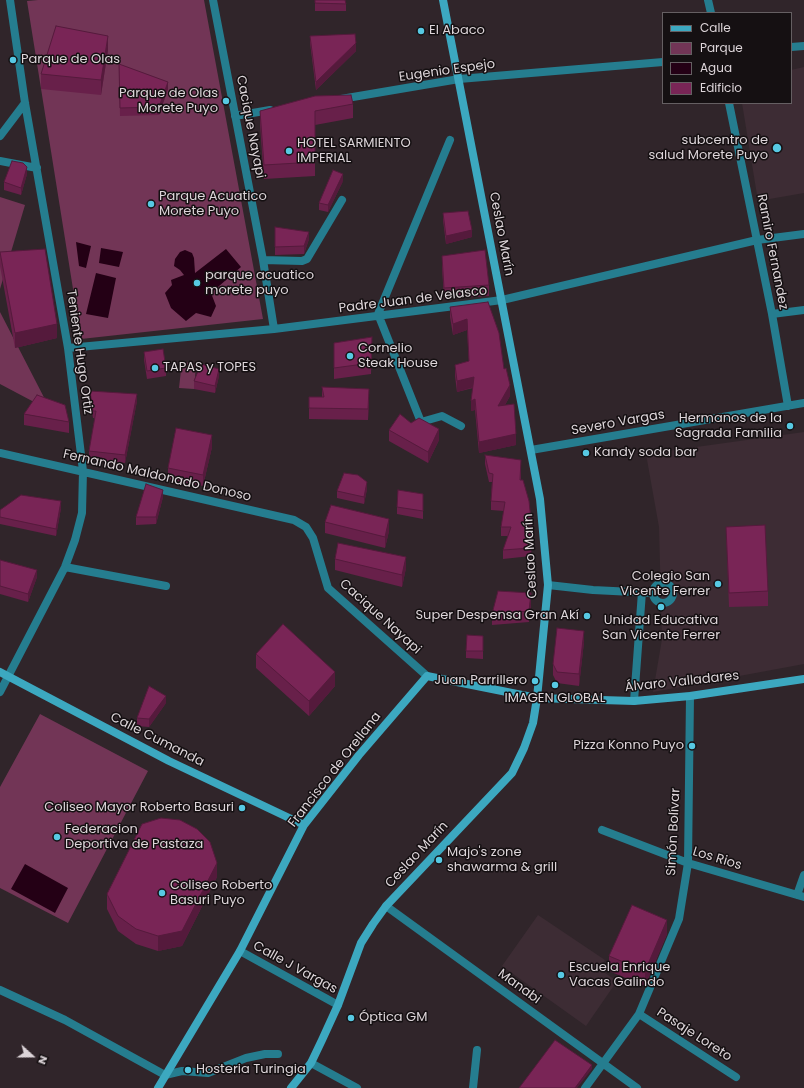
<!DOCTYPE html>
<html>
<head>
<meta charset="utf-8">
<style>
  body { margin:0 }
  #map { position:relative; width:804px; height:1088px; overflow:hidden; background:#30252a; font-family:Poppins,sans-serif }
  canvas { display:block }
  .legend { position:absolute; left:662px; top:12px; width:130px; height:92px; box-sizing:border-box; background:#151012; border:1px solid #655f62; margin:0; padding:5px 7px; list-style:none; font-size:12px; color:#ddd5d9 }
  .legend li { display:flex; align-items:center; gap:8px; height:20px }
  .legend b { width:20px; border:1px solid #655f62 }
  .north { position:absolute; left:12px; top:1036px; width:40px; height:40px; -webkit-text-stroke:3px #151012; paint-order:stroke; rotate:111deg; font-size:11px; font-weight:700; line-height:16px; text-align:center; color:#ddd5d9 }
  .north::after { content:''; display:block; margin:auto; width:14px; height:18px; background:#ddd5d9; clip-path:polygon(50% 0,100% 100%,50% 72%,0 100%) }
</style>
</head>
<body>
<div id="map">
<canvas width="804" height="1088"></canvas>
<ul class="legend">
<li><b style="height:5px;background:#3ca8c0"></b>Calle</li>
<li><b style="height:11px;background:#723556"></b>Parque</li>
<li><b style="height:11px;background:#240015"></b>Agua</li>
<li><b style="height:11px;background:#792556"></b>Edificio</li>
</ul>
<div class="north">N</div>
</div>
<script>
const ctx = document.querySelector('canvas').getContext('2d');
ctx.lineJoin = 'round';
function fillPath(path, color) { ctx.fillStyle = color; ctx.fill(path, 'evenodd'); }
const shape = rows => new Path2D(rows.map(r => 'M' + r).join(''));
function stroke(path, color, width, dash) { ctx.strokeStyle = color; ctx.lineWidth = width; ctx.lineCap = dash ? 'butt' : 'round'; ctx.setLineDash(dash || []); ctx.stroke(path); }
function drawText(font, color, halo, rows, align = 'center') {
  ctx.font = font + ' Poppins,sans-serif'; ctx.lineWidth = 3; ctx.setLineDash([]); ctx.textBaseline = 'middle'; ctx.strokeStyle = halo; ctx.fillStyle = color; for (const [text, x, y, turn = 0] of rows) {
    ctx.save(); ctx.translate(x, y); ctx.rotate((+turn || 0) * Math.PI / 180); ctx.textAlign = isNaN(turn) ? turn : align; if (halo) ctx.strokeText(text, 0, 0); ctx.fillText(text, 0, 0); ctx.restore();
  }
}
fillPath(shape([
  [804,67,804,193,758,201,742,103,791,103,791,70],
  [804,432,804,664,653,692,662,639,659,527,646,454],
  [538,915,605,960,599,969,617,981,586,1026,502,966]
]), '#3d2c34');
fillPath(shape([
  [38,0,204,0,263,319,81,339,27,1],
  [0,197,25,205,0,289],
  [0,312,51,411,0,384],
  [182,361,196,365,194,389,179,388],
  [40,714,148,771,68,923,0,888,0,787]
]), '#723556');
fillPath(shape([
  [76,242,91,246,86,268,79,266],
  [101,248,123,252,119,267,99,263],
  [226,249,241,267,211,293,216,306,211,317,196,313,186,321,171,308,165,293,172,285,171,280,184,275,180,270,174,266,175,259,180,252,185,250,192,253,194,258,195,273],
  [96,273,116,278,108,318,86,314],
  [25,864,68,888,55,913,11,889]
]), '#240015');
stroke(shape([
  [213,0,263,260,274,329],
  [708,0,711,13],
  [791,47,804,46],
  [341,99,459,79,663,62],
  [729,103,772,314,788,406],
  [235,116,270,110],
  [0,136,25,103],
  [450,140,378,314,421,422,442,416,461,426],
  [0,161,37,168],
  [263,260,302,261,307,259,342,200],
  [772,314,804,310],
  [68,348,274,329,502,300,757,240,804,234],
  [531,450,804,403],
  [0,453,294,520,306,527,313,538,328,588,427,676],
  [65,567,166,586],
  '653 593a10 10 0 1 1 20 0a10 10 0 1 1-20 0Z',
  [548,585,593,590,653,593],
  [0,692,65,567,75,540,82,513,83,471,68,348,25,103,10,0],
  [634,701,642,592],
  [602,830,688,863,804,897],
  [797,895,804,875],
  [386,906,637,1088],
  [240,951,338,1005],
  [0,990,65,1020,165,1075,182,1071,208,1073,246,1058,265,1054,278,1054],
  [639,1014,736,1077],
  [311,1063,357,1088],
  [473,1088,477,1050],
  [585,1088,639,1014,679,919,688,863,690,696]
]), '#257d8f', 8);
stroke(shape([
  [0,672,169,761,304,825],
  [158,1088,240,951,304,825,359,755,427,676,537,698,634,701,690,696,804,679],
  [291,1088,311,1063,322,1040,338,1005,361,943,373,924,386,906,512,773,524,748,533,723,537,698,548,585,540,499,443,0]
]), '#3ca8c0', 8);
fillPath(shape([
  [315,3,346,4,346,11,315,11],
  [310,36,356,51,316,90,310,43],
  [108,50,101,95,41,89,41,74],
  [119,64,168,89,159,115,120,116],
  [353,104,353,118,315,125,315,176,264,179,260,125,260,111],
  [27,174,21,195,4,190,4,182],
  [343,181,328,212,319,210,319,203],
  [443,213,472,237,446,244,443,220],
  [309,239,304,254,275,255,275,247],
  [0,252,57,338,15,348,0,266],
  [442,256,489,285,489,296,444,299,442,267],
  [450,307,504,369,510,396,505,405,516,445,479,453,475,410,471,411,473,388,457,392,455,376,455,365,469,361,467,330,453,335,450,317],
  [372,337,371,374,334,379,334,343],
  [144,352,166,368,166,376,147,379,144,360],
  [219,376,215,393,194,389,194,381],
  [322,387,369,400,368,420,309,419,309,408,322,397],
  [90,391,137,401,125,463,89,459,89,451,95,418,93,418,90,399],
  [24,414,69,422,69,433,24,425],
  [411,423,439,440,428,463,389,441,389,430],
  [212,447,203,486,168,479,168,468],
  [485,455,521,469,521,480,532,538,531,556,503,559,503,550,508,536,501,536,501,527,504,511,491,510,491,501,492,482,489,482,485,464],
  [367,489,364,504,337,498,337,491],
  [423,494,423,519,397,514,397,507],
  [163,497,156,524,136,525,136,517],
  [61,508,56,536,0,524,0,510],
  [325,522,389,531,385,548,325,533],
  [726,527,768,591,768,606,729,607],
  [335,559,406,568,402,587,335,570],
  [0,560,37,577,28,602,0,594],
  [531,604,529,622,492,625,492,614],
  [483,636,483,659,466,658,466,651],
  [584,642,579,686,557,683,553,675,553,664],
  [256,654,335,686,309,716,256,668],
  [166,703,149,727,137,726,137,718],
  [217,877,182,946,158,951,136,944,118,931,107,909,107,894],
  [667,934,645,986,609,971,609,956]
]), '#68204a');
fillPath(shape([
  [108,36,108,50,101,95,101,80],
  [356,43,356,51,316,90,316,82],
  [168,82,168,89,159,115,159,107],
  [27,167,27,174,21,195,21,188],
  [343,174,343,181,328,212,328,205],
  [472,230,472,237,446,244,446,236],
  [309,232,309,239,304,254,304,246],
  [467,319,467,330,453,335,453,324],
  [57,324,57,338,15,348,15,333],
  [219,369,219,376,215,393,215,386],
  [474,377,474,387,457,392,457,381],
  [510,385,510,396,498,417,498,406],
  [369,389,369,400,368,420,368,409],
  [137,394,137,401,125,463,125,455],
  [475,399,475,410,471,411,471,401],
  [439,429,439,440,428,463,428,452],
  [516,434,516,445,479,453,479,442],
  [212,435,212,447,203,486,203,475],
  [367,482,367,489,364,504,364,497],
  [163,490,163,497,156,524,156,517],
  [61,501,61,508,56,536,56,529],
  [389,519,389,531,385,548,385,537],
  [532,529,532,538,531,556,531,548],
  [406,557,406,568,402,587,402,575],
  [37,570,37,577,28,602,28,594],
  [531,593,531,604,529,622,529,611],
  [584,631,584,642,579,686,579,674],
  [335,672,335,686,309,716,309,701],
  [166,696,166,703,149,727,149,719],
  [217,863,217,877,182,946,158,951,158,936],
  [667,920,667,934,645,986,645,971],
  [592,1065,592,1069,577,1088,575,1088]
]), '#551a3c');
const building = shape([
  [315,0,345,0,346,4,315,3,315,0],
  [56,26,108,36,101,80,41,74,56,26],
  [355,34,356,43,316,82,310,36,355,34],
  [119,64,168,82,159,107,120,108,119,64],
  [351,95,353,104,315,111,315,162,264,165,260,111,315,96,351,95],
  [12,161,23,163,27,167,21,188,4,182,12,161],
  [333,170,343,174,328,205,319,203,333,170],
  [468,211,472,230,446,236,443,213,468,211],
  [275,227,309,232,304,246,275,247,275,227],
  [45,249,57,324,15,333,0,252,45,249],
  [485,250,489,285,444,288,442,256,485,250],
  [488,302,499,333,504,369,506,368,510,385,498,406,514,404,516,434,479,442,475,399,471,401,474,377,457,381,455,365,469,361,467,319,453,324,450,307,488,302],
  [372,337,371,363,334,368,334,343,372,337],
  [163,349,166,368,147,371,144,352,163,349],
  [201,364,219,369,215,386,194,381,201,364],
  [322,387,369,389,368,409,309,408,309,397,324,397,322,387],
  [90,391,137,394,125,455,89,451,96,411,93,411,90,391],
  [37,395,65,405,69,422,24,414,37,395],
  [400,414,411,423,419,418,439,429,428,452,389,430,400,414],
  [176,428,212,435,203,475,168,468,176,428],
  [485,455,521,460,520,480,523,480,529,501,532,529,531,548,503,550,511,527,501,527,505,502,491,501,493,474,489,473,485,455],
  [344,473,358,475,367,482,364,497,337,491,344,473],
  [146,484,163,490,156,517,136,517,146,484],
  [398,490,423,494,423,511,397,507,398,490],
  [21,495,61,501,56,529,0,517,0,510,21,495],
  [331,505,389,519,385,537,325,522,331,505],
  [765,525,768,591,729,593,726,527,765,525],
  [338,543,406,557,402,575,335,559,338,543],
  [0,560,37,570,28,594,0,586,0,560],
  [498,591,531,593,529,611,492,614,498,591],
  [283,624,335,672,309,701,256,654,283,624],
  [557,628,584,631,579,674,557,672,553,664,557,628],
  [467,635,483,636,483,651,466,651,467,635],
  [149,686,166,696,149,719,137,718,149,686],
  [161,818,180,820,197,829,210,842,217,863,182,931,158,936,136,929,118,916,107,894,142,824,161,818],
  [632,905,667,920,645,971,609,956,632,905],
  [555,1040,592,1065,575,1088,519,1088,555,1040]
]);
fillPath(building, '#792556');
stroke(building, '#551a3c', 1);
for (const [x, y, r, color] of [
  [421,31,4,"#57c9e3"],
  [13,60,4,"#57c9e3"],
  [226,101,4,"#57c9e3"],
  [777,148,5,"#57c9e3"],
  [289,151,4,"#57c9e3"],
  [151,204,4,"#57c9e3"],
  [197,283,4,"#57c9e3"],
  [350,356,4,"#57c9e3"],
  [155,368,4,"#57c9e3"],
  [790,426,4,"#57c9e3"],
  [586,453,4,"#57c9e3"],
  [718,584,4,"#57c9e3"],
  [661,607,4,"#57c9e3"],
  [587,616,4,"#57c9e3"],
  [535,681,4,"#57c9e3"],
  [555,685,4,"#57c9e3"],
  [692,746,4,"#57c9e3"],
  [242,808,4,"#57c9e3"],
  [57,837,4,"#57c9e3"],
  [439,860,4,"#57c9e3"],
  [162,893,4,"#57c9e3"],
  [561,975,4,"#57c9e3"],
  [351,1018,4,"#57c9e3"],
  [188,1070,4,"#57c9e3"]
]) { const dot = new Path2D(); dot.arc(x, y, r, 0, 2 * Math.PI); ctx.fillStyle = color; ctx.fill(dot); stroke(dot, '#151012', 1.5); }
drawText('13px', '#ddd5d9', '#151012', [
  ["El Abaco",429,31],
  ["Parque de Olas",21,60],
  ["Parque de Olas",218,94,"right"],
  ["Morete Puyo",218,109,"right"],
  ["subcentro de",768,141,"right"],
  ["salud Morete Puyo",768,156,"right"],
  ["HOTEL SARMIENTO",297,144],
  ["IMPERIAL",297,159],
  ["Parque Acuatico",159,197],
  ["Morete Puyo",159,212],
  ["parque acuatico",205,276],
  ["morete puyo",205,291],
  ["Cornelio",358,349],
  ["Steak House",358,364],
  ["TAPAS y TOPES",163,368],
  ["Hermanos de la",782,419,"right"],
  ["Sagrada Familia",782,434,"right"],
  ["Kandy soda bar",594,453],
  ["Colegio San",710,577,"right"],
  ["Vicente Ferrer",710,592,"right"],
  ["Super Despensa Gran Akí",579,616,"right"],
  ["Unidad Educativa",661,621,"center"],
  ["San Vicente Ferrer",661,636,"center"],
  ["Juan Parrillero",527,681,"right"],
  ["IMAGEN GLOBAL",555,699,"center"],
  ["Pizza Konno Puyo",684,746,"right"],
  ["Coliseo Mayor Roberto Basuri",234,808,"right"],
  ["Federacion",65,830],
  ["Deportiva de Pastaza",65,845],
  ["Majo's zone",447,853],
  ["shawarma & grill",447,868],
  ["Coliseo Roberto",170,886],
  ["Basuri Puyo",170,901],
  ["Escuela Enrique",569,968],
  ["Vacas Galindo",569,983],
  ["Óptica GM",359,1018],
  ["Hosteria Turingia",196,1070]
], 'left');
drawText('13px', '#ddd5d9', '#151012', [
  ["Eugenio Espejo",447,71,-8],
  ["Cacique Nayapi",250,127,79],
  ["Ceslao Marín",501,234,79],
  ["Ramiro Fernandez",772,252,79],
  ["Padre Juan de Velasco",413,300,-7],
  ["Teniente Hugo Ortiz",79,352,82],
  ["Severo Vargas",618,423,-10],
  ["Fernando Maldonado Donoso",157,476,13],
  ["Ceslao Marín",531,556,-93],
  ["Cacique Nayapi",380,617,42],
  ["Álvaro Valladares",682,682,-6],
  ["Calle Cumanda",157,740,27],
  ["Francisco de Orellana",335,770,-52],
  ["Simón Bolívar",674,832,-87],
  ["Ceslao Marín",417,855,-47],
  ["Los Rios",717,859,17],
  ["Calle J Vargas",295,968,29],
  ["Manabi",519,987,36],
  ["Pasaje Loreto",694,1035,33]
]);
</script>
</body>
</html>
